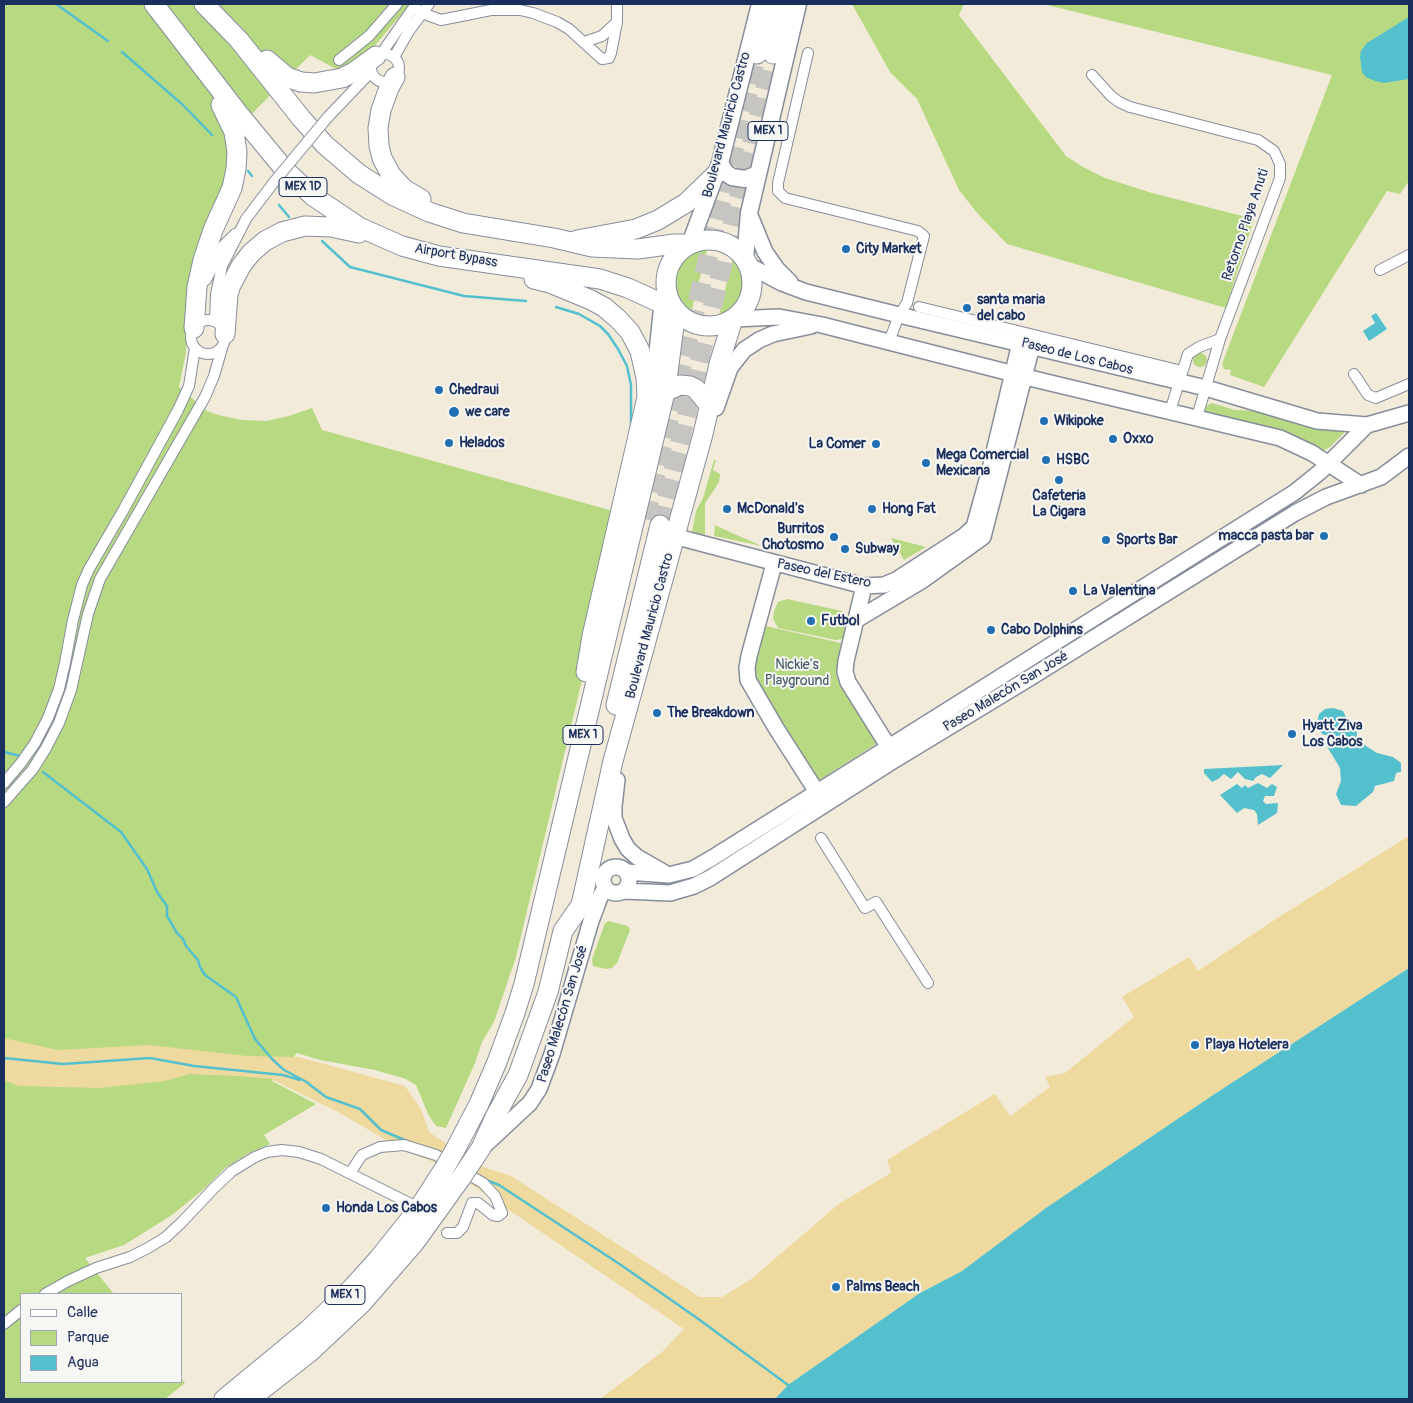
<!DOCTYPE html>
<html>
<head>
<meta charset="utf-8">
<style>
  body { margin:0 }
  #map { position:relative; width:1413px; height:1403px; overflow:hidden; background:#f2ebda; font-family:Pangolin,sans-serif }
  canvas { display:block }
  .frame { position:absolute; inset:0; border:5px solid #1b2f5e; pointer-events:none }
  .legend { position:absolute; left:20px; top:1293px; width:162px; height:90px; box-sizing:border-box; background:#f6f6f2; border:1px solid #9ea6b7; margin:0; padding:6px 9px; list-style:none; font-size:15px; color:#1b2f5e }
  .legend li { display:flex; align-items:center; gap:10px; height:25px }
  .legend b { width:25px; border:1px solid #9ea6b7 }
</style>
</head>
<body>
<div id="map">
<canvas width="1413" height="1403"></canvas>
<div class="frame"></div>
<ul class="legend">
<li><b style="height:6px;background:#fff"></b>Calle</li>
<li><b style="height:14px;background:#b7d981"></b>Parque</li>
<li><b style="height:14px;background:#54c0ce"></b>Agua</li>
</ul>
</div>
<script>
const ctx = document.querySelector('canvas').getContext('2d');
ctx.lineJoin = 'round';
function fillPath(path, color) { ctx.fillStyle = color; ctx.fill(path, 'evenodd'); }
const shape = rows => new Path2D(rows.map(r => 'M' + r).join(''));
function stroke(path, color, width, dash) { ctx.strokeStyle = color; ctx.lineWidth = width; ctx.lineCap = dash ? 'butt' : 'round'; ctx.setLineDash(dash || []); ctx.stroke(path); }
function drawText(font, color, halo, rows, align = 'center') {
  ctx.font = font + ' Pangolin,sans-serif'; ctx.lineWidth = 4; ctx.setLineDash([]); ctx.textBaseline = 'middle'; ctx.strokeStyle = halo; ctx.fillStyle = color; for (const [text, x, y, turn = 0] of rows) {
    ctx.save(); ctx.translate(x, y); ctx.rotate((+turn || 0) * Math.PI / 180); ctx.textAlign = isNaN(turn) ? turn : align; if (halo) ctx.strokeText(text, 0, 0); ctx.fillText(text, 0, 0); ctx.restore();
  }
}
fillPath(shape([
  [4,4,413,4,399,17,373,48,340,71,310,55,231,135,231,158,186,318,186,353,179,387,207,411,218,415,242,420,266,421,289,416,312,408,322,430,613,511,582,680,516,957,494,1022,482,1042,475,1063,446,1128,436,1126,429,1116,416,1085,406,1079,375,1070,320,1060,297,1053,272,1081,316,1104,264,1135,270,1144,249,1153,225,1168,204,1189,172,1215,124,1245,85,1258,114,1294,21,1294,21,1382,181,1382,181,1378,185,1383,165,1399,4,1399],
  [852,4,964,4,959,15,1066,156,1083,167,1105,178,1152,193,1254,219,1226,308,1007,244,978,214,959,190,917,99,890,72],
  [1043,4,1409,4,1409,181,1400,194,1387,191,1264,387,1230,375,1231,370,1224,369,1222,364,1332,75],
  [708,246,691,313,679,298,676,286,677,273,683,260,695,250],
  [734,253,739,258,747,270,749,284,748,292,742,304,737,310,725,317,718,319],
  '1193 360a7 7 0 1 1 14 0a7 7 0 1 1-14 0Z',
  [1212,403,1235,410,1261,411,1341,430,1345,432,1329,448,1323,450,1302,440,1207,416,1204,411,1204,407],
  [714,460,716,460,713,470,720,474,719,482,714,490,705,503,705,535,692,532,696,511,703,498],
  [715,525,732,533,762,546,714,536],
  [891,538,926,547,904,560],
  [787,599,842,611,849,618,846,633,843,639,836,640,778,628,773,619,774,611,778,602],
  [761,625,841,643,836,675,879,742,818,781,750,672],
  [609,921,628,926,630,930,617,963,612,968,606,969,593,966,592,959,605,923]
]), '#b7d981');
fillPath(shape([
  [1409,836,1409,968,1213,1095,1046,1208,962,1271,920,1293,788,1385,775,1399,600,1399,662,1352,684,1329,475,1187,436,1163,405,1151,338,1112,271,1079,237,1076,189,1074,165,1081,99,1088,18,1086,4,1080,4,1038,58,1050,149,1045,247,1056,299,1057,405,1086,421,1109,429,1132,442,1141,486,1168,511,1176,700,1297,722,1297,750,1280,840,1203,891,1173,887,1160,995,1094,1010,1116,1050,1087,1045,1077,1065,1073,1134,1017,1122,997,1189,957,1198,971,1282,915]
]), '#eeda9e');
fillPath(shape([
  [1409,17,1409,79,1384,83,1375,81,1366,77,1362,72,1360,57,1361,51,1367,43],
  [1376,313,1387,329,1369,341,1363,331,1375,323,1371,316],
  [1333,708,1343,711,1347,719,1346,728,1349,729,1352,721,1356,724,1357,737,1366,746,1377,753,1393,757,1401,763,1401,772,1396,773,1394,781,1375,786,1373,792,1356,806,1341,805,1336,794,1341,781,1340,768,1323,740,1331,741,1332,737,1322,734,1317,723,1319,714,1325,709],
  [1283,765,1270,778,1262,774,1256,777,1253,781,1245,779,1238,772,1231,779,1224,774,1218,779,1212,782,1204,773,1204,769],
  [1258,783,1267,788,1272,784,1277,787,1274,796,1265,796,1263,801,1266,804,1278,803,1277,813,1258,825,1257,814,1254,810,1244,808,1237,813,1220,795,1237,784,1242,788,1245,785,1248,788],
  [1409,968,1409,1399,775,1399,788,1385,920,1293,962,1271,1046,1208,1213,1095]
]), '#54c0ce');
stroke(shape([
  [56,4,108,41],
  [122,52,183,105,212,135],
  [248,171,252,176],
  [279,205,289,217],
  [322,241,350,267,464,296,526,301],
  [556,307,579,314,600,326,608,334,618,349,627,366,631,385,631,427],
  [4,752,20,756],
  [43,772,121,832,147,869,157,892,167,906,167,916,177,933,183,939,186,946,198,960,200,967,205,975,236,997,255,1039,272,1059,284,1070,305,1081,326,1097,360,1109,381,1130,407,1141],
  [4,1058,63,1064,150,1058,194,1066,283,1075,300,1080],
  [486,1180,499,1185,621,1265,697,1318,788,1385]
]), '#54c0ce', 2.5);
stroke(shape([
  [645,519,757,54],
  [660,525,773,54]
]), '#c7c5c1', 19, [19, 9]);
const street = shape([
  [414,7,422,13,441,20,491,10,520,10,533,13,557,22,569,29,602,59,609,58,611,53,617,22,617,4],
  [584,42,602,36,616,23],
  [808,53,778,183,778,191,785,198,918,231,924,236,907,303,899,315,889,342],
  '371 68a14 14 0 1 1 28 0a14 14 0 1 1-28 0Z',
  [381,54,416,4],
  [394,57,409,31,429,4],
  [339,60,369,36,397,4],
  [1092,75,1111,96,1119,102,1130,107,1258,140,1274,151,1280,164,1280,178,1220,339,1197,417],
  [327,118,368,75,370,70],
  [1380,270,1409,255],
  [206,280,223,246,235,234],
  [919,307,1182,371],
  '191 337a17 17 0 1 1 34 0a17 17 0 1 1-34 0Z',
  [215,321,216,294,222,266,246,219,274,182],
  [1354,374,1368,395,1376,398,1409,384],
  [1170,411,1188,354,1199,347,1220,339],
  [4,783,21,763,35,743,48,718,59,689,65,663,73,620,82,585,89,569,124,509,178,410,189,386,195,348],
  [4,802,33,769,46,748,59,723,71,690,88,614,100,579,205,397,214,376,222,348],
  [821,838,865,908,876,902,928,983],
  [350,1173,362,1155,380,1147,404,1145,436,1155,450,1163],
  [447,1233,457,1233,463,1227,472,1203,478,1203,493,1215,498,1216,502,1213,495,1196,483,1183,462,1171],
  [45,1294,68,1281,96,1268,130,1257,148,1248,166,1237,182,1222,215,1187,232,1171,255,1157,267,1152,282,1150,299,1152,321,1159,419,1208],
  [4,1324,21,1310]
]);
const secondary = shape([
  [749,213,765,252,777,269,790,282],
  [748,265,782,283,806,292,899,315,1206,388,1317,421,1367,425,1409,413],
  [733,319,779,317,822,325,1038,380,1280,438,1312,453,1361,485],
  [649,391,655,371,662,304],
  [716,408,730,368,744,350,759,340,773,334,811,326],
  [681,538,864,586,884,585,896,580,964,536,974,527,989,473,1020,343],
  [774,564,749,656,747,668,748,680,776,728,822,800],
  [864,586,846,661,845,672,848,682,893,754],
  [856,620,923,580,983,537,1032,346],
  [617,780,614,806,614,818,622,839,628,849,637,857,665,873],
  '603 880a13 13 0 1 1 26 0a13 13 0 1 1-26 0Z',
  [627,872,669,875,693,869,712,858,1295,492,1321,471,1367,425],
  [624,891,670,893,694,886,710,878,896,759,1028,679,1295,513,1326,497,1381,477,1409,456],
  [484,1146,530,1103,539,1089,552,1054,591,921,600,897,605,888]
]);
const primary = shape([
  [720,163,726,173,732,177,745,179,758,174],
  [690,244,720,163,759,8],
  [745,259,749,213,798,4]
]);
const highway = shape([
  [154,4,238,113,285,170,313,196,359,227,402,246,439,256,600,279,628,288,676,310],
  [204,4,239,40,301,118,325,145,359,174,392,195,429,212,463,223,554,238,592,247,638,249,674,244,690,244],
  [757,54,769,4],
  [773,54,787,4],
  [267,60,287,77,301,82,314,83,342,78,354,72,376,56],
  [395,77,389,88,381,110,378,128,379,146,382,158,391,175,404,189,421,199],
  [577,240,636,229,658,220,686,203,715,175],
  '666 283a43 43 0 1 1 86 0a43 43 0 1 1-86 0Z',
  [534,279,550,283,591,300,604,307,618,319,630,332,640,351,646,378,647,397,592,636,586,672],
  [194,328,197,287,203,260,213,230,232,188,236,169,237,152,234,132,221,105],
  [225,334,228,294,231,285,241,266,251,253,265,241,282,232,305,226,331,227,359,233],
  [665,392,680,385,690,386,696,389,709,405],
  [616,705,660,525],
  [455,1150,479,1104,497,1062,515,1013,524,984,666,388,676,310],
  [473,1160,481,1148,496,1115,518,1075,548,992,563,931,581,905,613,761,703,434,719,364,733,319],
  [224,1399,309,1329,351,1289,379,1258,419,1208,444,1169],
  [250,1399,310,1352,362,1303,415,1242,461,1178]
]);
stroke(street, '#868d9c', 12);
stroke(secondary, '#868d9c', 18);
stroke(primary, '#868d9c', 19);
stroke(highway, '#868d9c', 21);
stroke(street, '#fff', 10);
stroke(secondary, '#fff', 15);
stroke(primary, '#fff', 16);
stroke(highway, '#fff', 19);
const streetBridge = shape([
  [274,182,327,118]
]);
const highwayBridge = shape([
  [444,1169,455,1150],
  [461,1178,473,1160]
]);
stroke(streetBridge, '#868d9c', 12, []);
stroke(highwayBridge, '#868d9c', 21, []);
stroke(streetBridge, '#fff', 10);
stroke(highwayBridge, '#fff', 19);
for (const [x, y, r, color] of [
  [846,249,5,"#1f6fb2"],
  [967,308,5,"#1f6fb2"],
  [439,390,5,"#1f6fb2"],
  [454,412,6,"#1f6fb2"],
  [1044,421,5,"#1f6fb2"],
  [1113,439,5,"#1f6fb2"],
  [449,443,5,"#1f6fb2"],
  [876,444,5,"#1f6fb2"],
  [1046,460,5,"#1f6fb2"],
  [926,463,5,"#1f6fb2"],
  [1059,480,5,"#1f6fb2"],
  [727,509,5,"#1f6fb2"],
  [872,509,5,"#1f6fb2"],
  [1324,536,5,"#1f6fb2"],
  [834,537,5,"#1f6fb2"],
  [1106,540,5,"#1f6fb2"],
  [845,549,5,"#1f6fb2"],
  [1073,591,5,"#1f6fb2"],
  [811,621,5,"#1f6fb2"],
  [991,630,5,"#1f6fb2"],
  [657,713,5,"#1f6fb2"],
  [1292,734,5,"#1f6fb2"],
  [1195,1045,5,"#1f6fb2"],
  [326,1208,5,"#1f6fb2"],
  [836,1287,5,"#1f6fb2"]
]) { const dot = new Path2D(); dot.arc(x, y, r, 0, 2 * Math.PI); ctx.fillStyle = color; ctx.fill(dot); stroke(dot, '#f6f6f2', 2); }
for (const [x, y, w] of [
  [768,131,40],
  [303,187,48],
  [583,735,40],
  [345,1295,40]
]) { const box = new Path2D(); box.roundRect(x - w / 2, y - 9.5, w, 19, 4); ctx.fillStyle = '#f6f6f2'; ctx.fill(box); stroke(box, '#1b2f5e', 1); }
drawText('bold 12px', '#1b2f5e', null, [
  ["MEX 1",768,131],
  ["MEX 1D",303,187],
  ["MEX 1",583,735],
  ["MEX 1",345,1295]
]);
drawText('14px', '#1b2f5e', '#f6f6f2', [
  ["Boulevard Mauricio Castro",727,125,-75],
  ["Retorno Playa Anuti",1246,225,-71],
  ["Airport Bypass",456,256,10],
  ["Paseo de Los Cabos",1077,357,14],
  ["Paseo del Estero",824,574,12],
  ["Boulevard Mauricio Castro",650,626,-75],
  ["Paseo Malecón San José",1006,692,-31],
  ["Paseo Malecón San José",563,1014,-73]
]);
drawText('bold 14px', '#1b2f5e', '#f6f6f2', [
  ["City Market",856,249],
  ["santa maria",977,300],
  ["del cabo",977,316],
  ["Chedraui",449,390],
  ["we care",465,412],
  ["Wikipoke",1054,421],
  ["Oxxo",1123,439],
  ["Helados",459,443],
  ["La Comer",866,444,"right"],
  ["Mega Comercial",936,455],
  ["Mexicana",936,471],
  ["HSBC",1056,460],
  ["Cafeteria",1059,496,"center"],
  ["La Cigara",1059,512,"center"],
  ["McDonald's",737,509],
  ["Hong Fat",882,509],
  ["Burritos",824,529,"right"],
  ["Chotosmo",824,545,"right"],
  ["macca pasta bar",1314,536,"right"],
  ["Sports Bar",1116,540],
  ["Subway",855,549],
  ["La Valentina",1083,591],
  ["Futbol",821,621],
  ["Cabo Dolphins",1001,630],
  ["The Breakdown",667,713],
  ["Hyatt Ziva",1302,726],
  ["Los Cabos",1302,742],
  ["Playa Hotelera",1205,1045],
  ["Honda Los Cabos",336,1208],
  ["Palms Beach",846,1287]
], 'left');
drawText('14px', '#425a67', '#f6f6f2', [
  ["Nickie's",797,665],
  ["Playground",797,681]
]);
</script>
</body>
</html>
